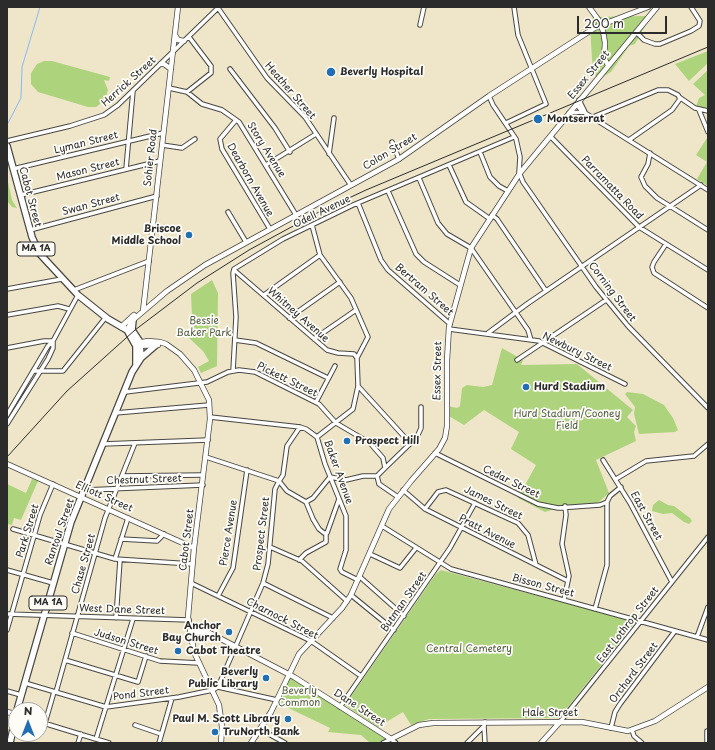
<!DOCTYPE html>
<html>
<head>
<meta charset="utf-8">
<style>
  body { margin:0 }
  #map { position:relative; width:715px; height:750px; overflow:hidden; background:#efe6ca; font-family:"Playpen Sans",sans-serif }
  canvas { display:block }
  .frame { position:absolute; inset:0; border:8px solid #2b2b2b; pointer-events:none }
  .north { position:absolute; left:8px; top:702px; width:40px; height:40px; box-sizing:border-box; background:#fdfcf7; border:1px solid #a9a8a5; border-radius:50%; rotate:0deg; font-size:11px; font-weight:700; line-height:16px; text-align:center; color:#2b2b2b }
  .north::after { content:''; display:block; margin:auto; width:14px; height:18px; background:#1f6fb2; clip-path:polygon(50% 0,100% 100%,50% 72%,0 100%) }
  .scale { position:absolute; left:577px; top:16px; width:90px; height:18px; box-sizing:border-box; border:2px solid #2b2b2b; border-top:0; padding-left:5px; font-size:12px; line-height:14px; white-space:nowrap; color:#2b2b2b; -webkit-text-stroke:3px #fdfcf7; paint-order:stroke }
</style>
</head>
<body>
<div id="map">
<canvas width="715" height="750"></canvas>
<div class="frame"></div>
<div class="north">N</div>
<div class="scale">200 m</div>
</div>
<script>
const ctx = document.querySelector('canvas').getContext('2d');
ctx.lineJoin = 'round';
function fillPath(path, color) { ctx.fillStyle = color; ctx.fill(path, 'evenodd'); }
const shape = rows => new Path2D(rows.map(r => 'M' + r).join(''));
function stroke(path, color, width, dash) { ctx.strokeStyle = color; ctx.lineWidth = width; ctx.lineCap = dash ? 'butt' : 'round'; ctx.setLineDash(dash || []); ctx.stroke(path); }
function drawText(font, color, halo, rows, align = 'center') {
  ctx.font = font + ' "Playpen Sans",sans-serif'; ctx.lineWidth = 3.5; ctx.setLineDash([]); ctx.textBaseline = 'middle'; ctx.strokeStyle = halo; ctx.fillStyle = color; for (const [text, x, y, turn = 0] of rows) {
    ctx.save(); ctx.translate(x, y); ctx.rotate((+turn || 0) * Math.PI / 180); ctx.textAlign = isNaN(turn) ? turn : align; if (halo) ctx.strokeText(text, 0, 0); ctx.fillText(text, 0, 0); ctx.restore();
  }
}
fillPath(shape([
  [646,16,645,26,635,44,629,46,611,72,599,79,594,74,592,59,590,26,593,17],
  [708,51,708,63,689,81,675,64],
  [44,61,52,61,110,77,109,81,104,80,108,90,105,100,96,107,88,107,38,92,31,84,31,73,37,64],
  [708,70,708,110,696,107,699,98,705,95,693,84],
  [707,138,708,140,708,186,697,179,707,162,696,155],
  [7,177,12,200,17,208,12,207,7,201],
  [212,280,218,293,217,366,201,373,198,367,209,361,203,351,189,338,192,316,191,294],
  [502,348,523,360,521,365,577,364,633,410,627,417,636,426,634,432,636,441,596,460,609,493,600,501,597,507,568,505,545,512,518,498,536,465,511,449,519,432,484,410,464,425,447,415,448,406,457,408,460,406,462,388,467,385,483,387,492,385],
  [627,392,643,394,664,405,673,418,678,430,675,432,639,434,634,414,635,407,625,394],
  [32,479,38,481,21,520,14,518,12,525,7,524,7,484,26,493],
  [659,500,668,505,674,506,690,518,692,521,689,524,684,522,672,513,663,514,652,511,653,505],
  [441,570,632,621,634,624,559,718,429,719,411,725,403,712,378,727,345,705,436,574],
  [291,675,394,743,370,743,361,735,328,732,330,728,276,702]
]), '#aed37d');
stroke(shape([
  [7,125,21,98,22,67,40,7]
]), '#87b8f3', 1);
const minor = shape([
  [218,8,267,78,305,117,350,184],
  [420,25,424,7],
  [636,32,644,40,655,44,660,44,691,31,699,26,700,21,691,7],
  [230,69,275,128,290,152],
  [169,88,187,92,202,104,222,110,239,122,296,215],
  [187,92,211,73,211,66,189,37],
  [489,96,493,105,516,139,520,157,519,172,523,182,596,287,628,326,708,408],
  [679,97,695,108,708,111],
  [579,100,585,112],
  [576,104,582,111,708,190],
  [699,110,708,132],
  [569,113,583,112],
  [593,117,658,90,668,90,678,95,680,99,672,110,629,140],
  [236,120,220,139,222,149,270,229],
  [506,123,546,104,518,35,514,7],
  [551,137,639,227,708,270],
  [7,141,70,126,104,115,118,105,219,7],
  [392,142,399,159],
  [162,145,182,148,195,139],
  [480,152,490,177,499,186,508,191],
  [650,153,648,164,641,177,645,186,657,198,708,230],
  [329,154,334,118],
  [266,165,316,134],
  [449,165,466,202,490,219],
  [13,169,163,133],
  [126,169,133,91],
  [419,178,438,223,447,234,471,248,528,330,531,340],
  [388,191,416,254,424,262,460,285],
  [21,195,160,161],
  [358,203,381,260,388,270,450,324],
  [228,212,246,242],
  [492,215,497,219,546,291],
  [312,225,320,255,351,298,368,337,357,358,358,386,353,409,317,437,325,464,346,516,346,550,340,569,342,572,358,580],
  [30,230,157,196],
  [666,244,654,262,652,267,654,273,708,308],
  [234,270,327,350,338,353,354,354,357,358],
  [7,289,62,279],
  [74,290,149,261],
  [264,295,320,255],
  [7,315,58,306,69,309],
  [289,318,340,282],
  [449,329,539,341,625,384],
  [488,333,527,304,701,185],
  [314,339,356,310],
  [235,340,256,343,328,378],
  [7,348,44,341,53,341],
  [517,360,606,300],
  [33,371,63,371,106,317],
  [233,371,236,317,233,273,234,269,283,239,353,205,514,137],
  [358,386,410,443],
  [125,392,207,382,228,372,239,370,255,372,319,404,336,423,370,443,383,458,385,468,377,476,379,484,398,497],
  [316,402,335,366],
  [115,413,209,405],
  [7,415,48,346,53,341,78,295],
  [210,417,300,427,306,429,317,437],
  [7,424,48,359,53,348,53,341],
  [300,427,287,446,283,475,279,481,287,491,306,502,313,519,319,529,324,533,327,533,339,499],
  [103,444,208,440],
  [435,453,538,504,558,508,600,505,607,502],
  [603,460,630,503,672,582],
  [385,468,417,437,421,428,421,407],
  [122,476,203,475],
  [616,479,646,461,694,456,708,444],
  [85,490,203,485],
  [403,490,425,509,568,581],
  [306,502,313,498,330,477,346,480,363,476,377,476],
  [425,509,438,492,446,490,518,523,528,535,536,565],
  [382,526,451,569,708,640],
  [13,529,115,559,192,564],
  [121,539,157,541,164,534],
  [270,547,302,561,347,601],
  [370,554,400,568,416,548],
  [115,559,128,518],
  [299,560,306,553,326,542,326,534],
  [7,570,53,583],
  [360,577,404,616],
  [191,583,311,641,361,676],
  [263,583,333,618],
  [351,595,394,630],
  [218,596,233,568,247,470],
  [564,600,569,576,562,544,566,515,565,506],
  [595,609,607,565,607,502,610,496,621,487],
  [7,614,189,620],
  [116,618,120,560],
  [7,630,40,515,53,484],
  [72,633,160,661,199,663],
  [697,637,708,607],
  [65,660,138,682,146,656],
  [25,683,106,707,179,697,213,690,218,687,263,583,268,564,275,489,279,481,206,457],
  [218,687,277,700],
  [7,691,21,695],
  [56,692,105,518,135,443],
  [340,707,450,548,475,503],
  [40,722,109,743],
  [560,722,708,537],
  [45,723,54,692],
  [135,725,161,734],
  [484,726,485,743],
  [611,728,615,712,620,704,675,631],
  [260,729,285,743],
  [632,730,634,736,642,743],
  [707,731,707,743],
  [96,739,133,619],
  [78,743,81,734],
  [159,743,172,698],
  [383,743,391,739,396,743],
  [467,743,484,726,485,722]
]);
const major = shape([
  [589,7,600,22,603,31,605,43,604,58,608,65],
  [175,35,178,40,184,41],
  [161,64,164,64,171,69],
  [143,311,178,7],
  [121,327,134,315],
  [127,330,133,320,167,291,205,265,399,159,489,96,596,27,648,7],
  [137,343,148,341,160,342,166,344,180,354,194,370,209,400,210,419,194,548,188,617,194,652,219,705,222,727,221,743],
  [138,346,158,345],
  [7,464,194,548],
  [189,625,200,628,294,677,391,739,419,725,433,723,582,722,628,731,655,721,708,687],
  [190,632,204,632],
  [7,712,16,714],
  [251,743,271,712,299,654,342,608,351,595,389,509,411,481,439,449,445,438,447,426,447,360,449,327,471,248,520,173,657,7],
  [541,743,560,722]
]);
const highway = shape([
  [7,146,32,237,39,253,78,295,108,319,127,330,136,346,136,365],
  [132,330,133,320],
  [141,358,156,345],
  [17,710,71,522,132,372,141,358,140,342,132,330,127,330],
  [10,743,16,715]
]);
stroke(minor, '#484743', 5.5);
stroke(major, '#484743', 6);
stroke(highway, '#484743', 8);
stroke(minor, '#fff', 3.5);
stroke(major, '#fff', 4.5);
stroke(highway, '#fff', 5.5);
stroke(shape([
  [7,457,67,391,135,330,197,283,249,250,319,212,366,190,708,47]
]), '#2b2b2b', 1);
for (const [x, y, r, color] of [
  [331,72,5,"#1f6fb2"],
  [538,119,5,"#1f6fb2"],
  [189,235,4,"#1f6fb2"],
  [526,387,4,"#1f6fb2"],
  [347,441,4,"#1f6fb2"],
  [229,632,4,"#1f6fb2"],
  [178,651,4,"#1f6fb2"],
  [266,678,4,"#1f6fb2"],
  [288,719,4,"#1f6fb2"],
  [215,732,4,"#1f6fb2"]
]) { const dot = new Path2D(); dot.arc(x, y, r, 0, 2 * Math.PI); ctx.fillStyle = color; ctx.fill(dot); stroke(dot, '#fdfcf7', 1.5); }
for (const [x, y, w] of [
  [36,249,38],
  [48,603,38]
]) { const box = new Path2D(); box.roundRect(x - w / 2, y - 7, w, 14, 3); ctx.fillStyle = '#fdfcf7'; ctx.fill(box); stroke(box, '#2b2b2b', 1); }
drawText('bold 9px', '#2b2b2b', null, [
  ["MA 1A",36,249],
  ["MA 1A",48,603]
]);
drawText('bold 10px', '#2b2b2b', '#fdfcf7', [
  ["Beverly Hospital",340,72],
  ["Montserrat",547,119],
  ["Briscoe",181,229,"right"],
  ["Middle School",181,241,"right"],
  ["Hurd Stadium",534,387],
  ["Prospect Hill",355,441],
  ["Anchor",221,626,"right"],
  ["Bay Church",221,638,"right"],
  ["Cabot Theatre",186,651],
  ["Beverly",258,672,"right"],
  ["Public Library",258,684,"right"],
  ["Paul M. Scott Library",280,719,"right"],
  ["TruNorth Bank",223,732]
], 'left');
drawText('10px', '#2b2b2b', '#fdfcf7', [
  ["Essex Street",589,75,-51],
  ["Herrick Street",129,82,-42],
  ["Heather Street",290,91,49],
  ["Lyman Street",86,143,-14],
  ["Story Avenue",266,150,58],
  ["Colon Street",390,152,-31],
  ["Sohier Road",151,158,-84],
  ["Mason Street",88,170,-14],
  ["Dearborn Avenue",250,180,60],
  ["Parramatta Road",612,188,46],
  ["Cabot Street",30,197,75],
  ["Swan Street",91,205,-15],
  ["Odell Avenue",322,212,-26],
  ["Bertram Street",424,290,41],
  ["Corning Street",612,292,53],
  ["Whitney Avenue",298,315,41],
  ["Newbury Street",577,352,26],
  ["Essex Street",438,371,-89],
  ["Pickett Street",287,380,26],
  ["Baker Avenue",338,472,70],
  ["Chestnut Street",144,480,-2],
  ["Cedar Street",511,482,26],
  ["Elliott Street",104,497,24],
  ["James Street",493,503,26],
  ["East Street",646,516,61],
  ["Park Street",28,531,-73],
  ["Rantoul Street",60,532,-71],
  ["Pratt Avenue",487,532,27],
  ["Pierce Avenue",229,533,-81],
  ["Prospect Street",262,534,-83],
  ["Cabot Street",187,540,-83],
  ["Chase Street",84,564,-74],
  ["Bisson Street",543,586,15],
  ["Butman Street",404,602,-55],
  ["West Dane Street",122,610,2],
  ["Charnock Street",282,619,27],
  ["East Lothrop Street",628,625,-52],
  ["Judson Street",126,642,17],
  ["Orchard Street",634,673,-53],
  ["Pond Street",141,694,-7],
  ["Dane Street",359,708,33],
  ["Hale Street",550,713]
]);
drawText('10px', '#525d44', '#fdfcf7', [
  ["Bessie",204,321],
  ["Baker Park",204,333],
  ["Hurd Stadium/Cooney",567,414],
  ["Field",567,426],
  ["Central Cemetery",469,649],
  ["Beverly",299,691],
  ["Common",299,703]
]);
</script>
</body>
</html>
